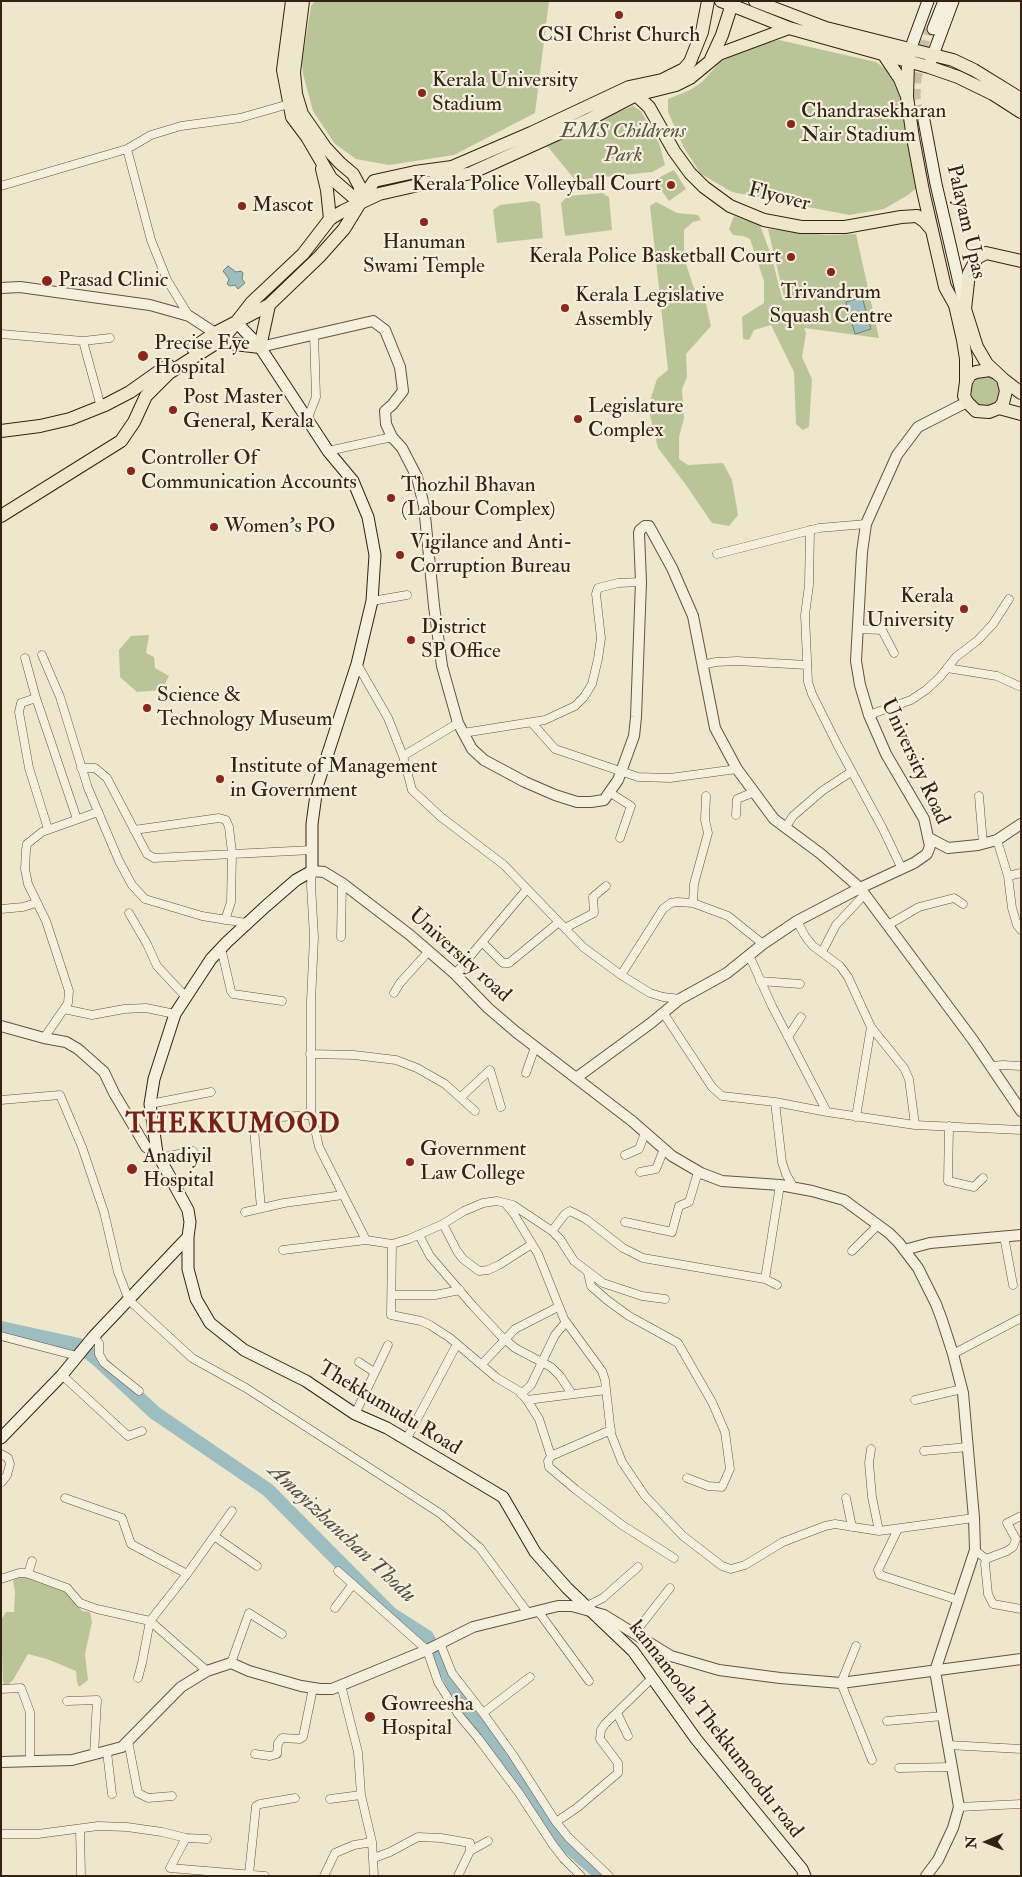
<!DOCTYPE html>
<html>
<head>
<meta charset="utf-8">
<style>
  body { margin:0 }
  #map { position:relative; width:1022px; height:1877px; overflow:hidden; background:#efe7cb; font-family:"IM FELL Double Pica",serif }
  canvas { display:block }
  .frame { position:absolute; inset:0; border:2px solid #352113; pointer-events:none }
  .north { position:absolute; left:962px; top:1817px; width:50px; height:50px; -webkit-text-stroke:4px #f5efdd; paint-order:stroke; rotate:269deg; font-size:14px; font-weight:700; line-height:20px; text-align:center; color:#352113 }
  .north::after { content:''; display:block; margin:auto; width:18px; height:22px; background:#352113; clip-path:polygon(50% 0,100% 100%,50% 72%,0 100%) }
</style>
</head>
<body>
<div id="map">
<canvas width="1022" height="1877"></canvas>
<div class="frame"></div>
<div class="north">N</div>
</div>
<script>
const ctx = document.querySelector('canvas').getContext('2d');
ctx.lineJoin = 'round';
function fillPath(path, color) { ctx.fillStyle = color; ctx.fill(path, 'evenodd'); }
const shape = rows => new Path2D(rows.map(r => 'M' + r).join(''));
function stroke(path, color, width, dash) { ctx.strokeStyle = color; ctx.lineWidth = width; ctx.lineCap = dash ? 'butt' : 'round'; ctx.setLineDash(dash || []); ctx.stroke(path); }
function drawText(font, color, halo, rows, align = 'center') {
  ctx.font = font + ' "IM FELL Double Pica",serif'; ctx.lineWidth = 4.5; ctx.setLineDash([]); ctx.textBaseline = 'middle'; ctx.strokeStyle = halo; ctx.fillStyle = color; for (const [text, x, y, turn = 0] of rows) {
    ctx.save(); ctx.translate(x, y); ctx.rotate((+turn || 0) * Math.PI / 180); ctx.textAlign = isNaN(turn) ? turn : align; if (halo) ctx.strokeText(text, 0, 0); ctx.fillText(text, 0, 0); ctx.restore();
  }
}
fillPath(shape([
  [315,1,549,1,535,113,454,155,389,165,356,159,335,144,313,111,303,74,302,62,311,6],
  [779,40,876,62,884,68,901,94,918,187,908,195,884,209,849,215,732,192,701,174,684,148,668,112,668,99,690,90,702,82,719,63,730,56,765,43],
  [633,106,641,111,659,143,665,165,652,172,575,180,544,142],
  [674,170,686,189,669,201,654,180],
  [602,193,609,197,612,230,565,236,561,203,568,196],
  [534,201,540,204,543,238,497,243,493,210,500,205],
  [656,202,677,213,698,215,701,220,693,222,684,230,684,258,695,291,705,299,711,326,686,354,687,377,682,389,684,418,679,437,679,459,688,465,723,463,732,480,738,515,729,526,712,523,686,485,658,448,648,407,657,379,668,370,650,206],
  [734,216,760,225,772,258,782,298,785,301,768,229,827,235,856,234,879,338,804,328,806,333,802,357,812,379,809,427,803,430,796,424,794,372,771,325,754,330,749,340,743,339,742,317,764,303,764,281,750,239,743,236,733,235,729,229],
  [987,374,1002,383,996,406,979,406,972,400,971,387,979,376],
  [149,635,146,653,154,657,155,668,169,676,162,690,137,692,120,677,119,650,131,636],
  [19,1574,68,1586,77,1604,82,1611,90,1612,92,1622,85,1654,88,1680,79,1687,77,1682,76,1671,47,1659,28,1654,13,1680,6,1687,3,1682,1,1620,6,1612,14,1612,15,1592,13,1581]
]), '#bac597');
const water = shape([
  [228,266,236,272,241,271,243,273,242,279,245,283,238,289,235,285,230,286,227,284,229,279,223,271,228,266],
  [862,297,871,329,855,334,846,302,862,297]
]);
fillPath(water, '#9dbec0');
stroke(water, '#737f7b', 1);
stroke(shape([
  [1,1328,79,1345,99,1361,155,1413,268,1490,391,1614,427,1637,466,1707,486,1732,560,1840,603,1876]
]), '#9dbec0', 14);
stroke(shape([
  [918,116,915,96,916,79,927,28]
]), '#cabfa6', 11, [11, 5.5]);
const minor = shape([
  [127,149,151,240,167,280,189,316],
  [1,186,127,149,151,135,181,126,240,118,289,104],
  [1,334,83,341,101,407],
  [83,341,110,338],
  [307,420,316,397,314,334],
  [328,451,392,437],
  [810,530,809,585,805,615,808,682,812,694,838,746,883,829,902,869],
  [717,554,819,528,866,524],
  [372,601,407,595],
  [857,629,882,630,894,653],
  [42,655,60,697,88,788,119,861,132,885,145,899,202,916,246,923],
  [25,658,36,698,77,819],
  [357,664,388,718,403,756,412,790,441,817,504,865,583,947,621,975,650,993,663,997,680,999],
  [702,665,716,662,737,661,807,665],
  [947,668,997,676,1021,687],
  [36,698,21,703,19,712,29,768,48,829],
  [869,715,911,700,926,690,940,677,956,657,978,640,993,624,1009,599],
  [532,723,555,749,638,777,670,778,737,769],
  [463,733,545,720,575,706,584,697,592,684,598,659,601,638,596,594,598,588,618,583,641,582],
  [403,756,458,723],
  [81,768,95,768,107,778,147,854,154,858,312,850],
  [609,792,631,806,620,838],
  [979,796,983,844],
  [736,815,737,799,754,792],
  [785,828,793,816,822,791,851,772],
  [134,830,219,818,226,820,229,827,232,853,231,902,225,920],
  [997,840,1008,876,1012,908,1017,925,1021,930],
  [312,871,311,885,314,937,311,1001,311,1111,319,1147,366,1240,392,1244,409,1239,443,1224,464,1211,483,1203,497,1201,513,1205,552,1231,560,1239,574,1261,603,1283,642,1296,665,1299],
  [1008,876,1021,873],
  [693,903,694,884,708,833,705,820,706,796],
  [1,909,23,907,36,903],
  [129,913,147,944,157,966,185,996],
  [797,921,805,936,813,946,840,966,848,977,871,1027,904,1068,909,1079,915,1125],
  [888,925,919,907,954,898,963,904],
  [565,928,594,913,593,897,606,886],
  [341,937,342,883],
  [482,942,503,963,509,963,559,922],
  [221,948,231,991,233,994,282,1001],
  [822,952,836,925,864,895],
  [749,955,772,1006,827,1112],
  [455,974,527,889],
  [621,975,663,909,671,903,677,902,693,903,728,916,763,944],
  [760,981,800,984],
  [394,993,400,983,429,951],
  [64,1009,92,1015,124,1009,146,1008,175,1014],
  [664,1014,712,1087,722,1096,775,1102,827,1112,915,1125,1021,1130],
  [788,1037,801,1017],
  [44,1038,68,1003,69,991,46,921,28,884,25,869,26,850,27,844,42,832,98,812],
  [310,1054,354,1055,396,1060,417,1068,445,1084,475,1111],
  [991,1066,1003,1065,1020,1066],
  [526,1073,535,1047],
  [461,1097,490,1070,501,1107],
  [1,1100,60,1095,82,1147,104,1212,118,1272,129,1300,192,1358,246,1388,441,1514,480,1548,528,1613],
  [775,1102,782,1162,786,1174,794,1188],
  [150,1104,211,1092],
  [856,1117,871,1027],
  [949,1126,948,1181,974,1187,983,1178],
  [625,1155,639,1149,645,1133],
  [160,1158,193,1151],
  [640,1172,656,1169,664,1149],
  [505,1203,514,1214,538,1254,564,1319,602,1371,605,1380,611,1434,622,1462,645,1496,683,1536,722,1566,731,1569,745,1565,783,1542,825,1526,835,1524,879,1531],
  [261,1208,254,1129,258,1123,271,1122,281,1117,312,1115],
  [245,1212,284,1203,343,1195],
  [625,1222,672,1232,679,1206,689,1202,698,1172],
  [443,1224,457,1251,463,1259,479,1271,488,1270,499,1265,532,1244],
  [552,1231,565,1214,570,1211,586,1219,623,1248,643,1258,765,1279],
  [419,1235,430,1256,473,1306,501,1336,515,1348,551,1367,560,1376,572,1394],
  [1004,1236,1013,1285],
  [392,1244,391,1315,421,1321,430,1325,450,1338,497,1378,519,1391,527,1400,539,1419,551,1456],
  [283,1250,366,1240],
  [852,1251,878,1225],
  [588,1273,591,1286,607,1300,629,1316,678,1343,712,1402,725,1432,730,1469,722,1487,708,1486,687,1478],
  [777,1285,765,1279,780,1185],
  [392,1295,435,1295,460,1290],
  [1,1336,77,1356],
  [94,1336,99,1343,99,1354,104,1363,139,1391],
  [953,1354,1021,1318],
  [359,1362,374,1372],
  [482,1364,515,1329,558,1307],
  [62,1375,128,1436,142,1431],
  [521,1394,531,1385,555,1335,566,1322],
  [527,1400,606,1390],
  [915,1400,962,1389],
  [355,1414,388,1345],
  [611,1430,551,1456,548,1461,549,1467,575,1489,622,1525,674,1558],
  [406,1440,457,1344],
  [871,1449,869,1463,872,1497,879,1531,974,1518],
  [924,1451,968,1447],
  [1,1454,8,1458,10,1464,7,1475,2,1482],
  [846,1498,852,1527],
  [898,1529,878,1570,880,1575,958,1600],
  [214,1536,257,1566],
  [975,1550,986,1559,985,1564,988,1594,993,1604,1021,1609],
  [986,1559,1007,1551,1013,1547,1016,1539,1007,1523,1021,1516],
  [338,1571,427,1650,438,1682,458,1714,478,1738,519,1793,553,1845,563,1858,581,1876],
  [28,1574,32,1561],
  [187,1574,232,1511],
  [1,1579,19,1573,26,1573,67,1588,80,1603,97,1609,150,1621,187,1574,131,1544,122,1518,65,1498],
  [587,1606,603,1598,638,1567],
  [335,1608,353,1584],
  [538,1611,589,1681],
  [150,1621,207,1671],
  [634,1634,670,1588],
  [440,1643,452,1673,483,1713,530,1677],
  [856,1646,841,1683,872,1760],
  [231,1663,249,1613,282,1634],
  [138,1678,142,1663,150,1621],
  [341,1685,358,1752,361,1795,372,1842,374,1876],
  [1,1689,21,1688,30,1712,30,1761],
  [67,1701,97,1700,94,1755],
  [483,1713,513,1755,556,1822,569,1838,609,1876],
  [617,1713,628,1736],
  [887,1721,943,1716],
  [128,1741,138,1793,148,1798,172,1796],
  [948,1745,1021,1749],
  [107,1752,112,1794],
  [255,1754,270,1756,277,1754,278,1743,282,1738,300,1739,303,1737,313,1688],
  [899,1768,952,1767],
  [330,1799,361,1795],
  [959,1807,1021,1804],
  [556,1822,578,1807,618,1773,618,1763,600,1739,601,1730,605,1724,652,1678],
  [80,1829,81,1876],
  [1,1834,38,1834,98,1826,127,1827,162,1832,186,1838,207,1839],
  [186,1838,170,1868,218,1872],
  [374,1858,390,1852,418,1837,441,1838,470,1843,470,1851,488,1841],
  [249,1874,256,1806,260,1804,295,1798],
  [218,1876,218,1872,265,1876],
  [324,1876,335,1853,354,1845,372,1842],
  [458,1876,470,1851]
]);
const tertiary = shape([
  [1,288,20,287,150,305,189,316,215,333,218,338],
  [260,347,373,321,385,330,400,367,403,391,392,405,385,411,386,424,392,437,402,448,417,477,424,506,434,606,442,666,458,723,472,749,484,760,525,782,555,795,577,802,591,802,604,800,618,780,634,736,636,717,641,582,639,533,640,530,645,526,649,526,672,568,693,616,715,728,737,769,774,819,821,854,860,888,973,1040,1021,1111],
  [929,838,948,848,978,845,997,840,1021,824],
  [312,871,324,872,342,883,410,935,455,974,488,1008,516,1032,632,1121,672,1156,701,1173,722,1181,780,1185,812,1191,844,1200,889,1233,899,1243,918,1268,936,1304,942,1320,953,1354,963,1393,974,1518,975,1550,935,1671,959,1807,953,1828,938,1860,926,1876],
  [1,1026,44,1038,66,1042,78,1049,104,1072,114,1093,146,1147,157,1153],
  [576,1078,651,1023,680,999,727,973,763,944,797,921,860,888,914,863,927,854,930,846,924,819,886,754,869,715,860,685,856,661,862,552,866,524,897,455,918,427,967,402],
  [904,1250,930,1243,1021,1235],
  [1,1762,72,1760,122,1747,181,1687,207,1671,231,1663,249,1671,301,1686,320,1689,332,1689,427,1650,473,1627,558,1606,572,1606,604,1615,671,1656,719,1670,780,1678,841,1683,1021,1659]
]);
const secondary = shape([
  [933,29,944,1],
  [910,50,928,1],
  [930,63,953,1],
  [923,115,936,184,964,304],
  [237,323,260,347,328,451,353,481,368,517,375,555,372,601,357,664,317,787,312,824,312,871,296,880,266,906,227,942,211,959,175,1014,154,1079,150,1104,157,1153,188,1210,190,1222,188,1237,188,1269,196,1299,210,1323,244,1350,306,1381,355,1414,387,1428,503,1497,535,1552,567,1588,633,1651,696,1739,802,1869,805,1876],
  [1,1438,62,1375,94,1336,188,1237]
]);
const primary = shape([
  [292,1,283,70,292,117,307,137,331,178,360,203],
  [303,1,294,72,296,94,302,114,325,147,340,163,353,174,360,187,360,203],
  [721,1,789,28,929,67,958,77,993,94,1021,112],
  [755,1,826,28,953,60,974,70,1021,99],
  [910,50,908,62,907,97,913,138,923,191,945,287,955,305,963,340,966,359,966,382],
  [884,55,900,79,906,94],
  [711,59,722,35,733,1],
  [636,95,649,107,674,151,690,173,704,187,730,206,764,220,801,227,845,227,901,217,917,216,924,221,931,229],
  [322,169,327,190,330,219],
  [218,342,260,347,269,305],
  [193,348,215,333,269,305,319,257,344,229,360,203,379,194,471,173,588,120,636,95,676,85,690,78,719,54,789,28],
  [996,373,990,370,976,372,970,375,966,382,964,396,967,402,976,411,989,412,999,408,1003,403,1006,391,1003,379,987,364,977,347,965,309,969,273,977,258,986,253,1021,261],
  [1003,379,1021,393],
  [999,408,1021,414],
  [1,431,40,426,70,419,105,405,130,392,168,365],
  [1,516,121,441,134,422,146,396,169,373,224,338,252,302,303,254,330,219,343,211,360,203,374,181,415,172,452,167,531,133,629,87,662,80,684,69,690,62,702,32,708,1]
]);
stroke(minor, '#645241', 9);
stroke(tertiary, '#645241', 12);
stroke(secondary, '#352113', 13);
stroke(primary, '#352113', 14);
stroke(minor, '#f5efdd', 8);
stroke(tertiary, '#f5efdd', 10);
stroke(secondary, '#f5efdd', 11);
stroke(primary, '#efe7cb', 12);
for (const [x, y, r, color] of [
  [619,15,5,"#8f2418"],
  [422,93,5,"#8f2418"],
  [791,124,5,"#8f2418"],
  [671,185,5,"#8f2418"],
  [242,206,5,"#8f2418"],
  [424,222,5,"#8f2418"],
  [791,257,5,"#8f2418"],
  [831,272,5,"#8f2418"],
  [47,281,6,"#8f2418"],
  [565,308,5,"#8f2418"],
  [143,356,6,"#8f2418"],
  [173,410,5,"#8f2418"],
  [578,419,5,"#8f2418"],
  [131,471,5,"#8f2418"],
  [391,498,5,"#8f2418"],
  [214,527,5,"#8f2418"],
  [400,555,5,"#8f2418"],
  [964,609,5,"#8f2418"],
  [411,640,5,"#8f2418"],
  [147,708,5,"#8f2418"],
  [220,779,5,"#8f2418"],
  [410,1162,5,"#8f2418"],
  [132,1169,6,"#8f2418"],
  [370,1717,6,"#8f2418"]
]) { const dot = new Path2D(); dot.arc(x, y, r, 0, 2 * Math.PI); ctx.fillStyle = color; ctx.fill(dot); stroke(dot, '#f5efdd', 2); }
drawText('21px', '#352113', '#f5efdd', [
  ["CSI Christ Church",619,36,"center"],
  ["Kerala University",432,81],
  ["Stadium",432,105],
  ["Chandrasekharan",801,112],
  ["Nair Stadium",801,136],
  ["Kerala Police Volleyball Court",661,185,"right"],
  ["Mascot",252,206],
  ["Hanuman",424,243,"center"],
  ["Swami Temple",424,267,"center"],
  ["Kerala Police Basketball Court",781,257,"right"],
  ["Prasad Clinic",58,281],
  ["Trivandrum",831,293,"center"],
  ["Squash Centre",831,317,"center"],
  ["Kerala Legislative",575,296],
  ["Assembly",575,320],
  ["Precise Eye",154,344],
  ["Hospital",154,368],
  ["Post Master",183,398],
  ["General, Kerala",183,422],
  ["Legislature",588,407],
  ["Complex",588,431],
  ["Controller Of",141,459],
  ["Communication Accounts",141,483],
  ["Thozhil Bhavan",401,486],
  ["(Labour Complex)",401,510],
  ["Women's PO",224,527],
  ["Vigilance and Anti-",410,543],
  ["Corruption Bureau",410,567],
  ["Kerala",954,597,"right"],
  ["University",954,621,"right"],
  ["District",421,628],
  ["SP Office",421,652],
  ["Science &",157,696],
  ["Technology Museum",157,720],
  ["Institute of Management",230,767],
  ["in Government",230,791],
  ["Government",420,1150],
  ["Law College",420,1174],
  ["Anadiyil",143,1157],
  ["Hospital",143,1181],
  ["Gowreesha",381,1705],
  ["Hospital",381,1729]
], 'left');
drawText('italic 21px', '#5d523b', '#f5efdd', [
  ["EMS Childrens",623,132],
  ["Park",623,156]
]);
drawText('21px', '#352113', '#f5efdd', [
  ["Flyover",779,198,14],
  ["Palayam Upas",965,222,77],
  ["University Road",914,762,65],
  ["University road",459,956,42],
  ["Thekkumudu Road",389,1409,31],
  ["kannamoola Thekkumoodu road",715,1730,52]
]);
drawText('italic 22px', '#545047', '#f5efdd', [
  ["Amayizhanchan Thodu",341,1534,43]
]);
ctx.letterSpacing = '1px';
drawText('bold 26px', '#7a1f14', '#f5efdd', [
  ["THEKKUMOOD",233,1126]
]);
ctx.letterSpacing = '0px';
</script>
</body>
</html>
